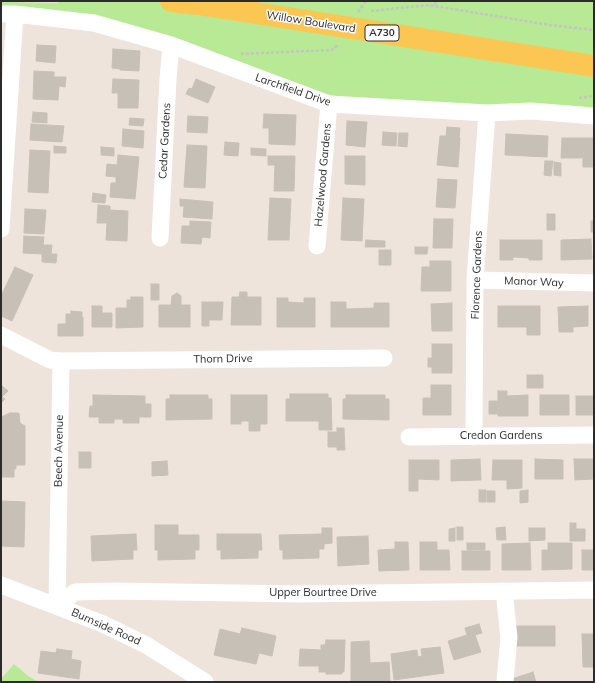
<!DOCTYPE html>
<html>
<head>
<meta charset="utf-8">
<style>
  body { margin:0 }
  #map { position:relative; width:595px; height:683px; overflow:hidden; background:#eee4dc; font-family:Mulish,sans-serif }
  canvas { display:block }
  .frame { position:absolute; inset:0; border:2px solid #2b2b2b; pointer-events:none }
</style>
</head>
<body>
<div id="map">
<canvas width="595" height="683"></canvas>
<div class="frame"></div>
</div>
<script>
const ctx = document.querySelector('canvas').getContext('2d');
ctx.lineJoin = 'round';
function fillPath(path, color) { ctx.fillStyle = color; ctx.fill(path, 'evenodd'); }
const shape = rows => new Path2D(rows.map(r => 'M' + r).join(''));
function stroke(path, color, width, dash) { ctx.strokeStyle = color; ctx.lineWidth = width; ctx.lineCap = dash ? 'butt' : 'round'; ctx.setLineDash(dash || []); ctx.stroke(path); }
function drawText(font, color, halo, rows, align = 'center') {
  ctx.font = font + ' Mulish,sans-serif'; ctx.lineWidth = 3; ctx.setLineDash([]); ctx.textBaseline = 'middle'; ctx.strokeStyle = halo; ctx.fillStyle = color; for (const [text, x, y, turn = 0] of rows) {
    ctx.save(); ctx.translate(x, y); ctx.rotate((+turn || 0) * Math.PI / 180); ctx.textAlign = isNaN(turn) ? turn : align; if (halo) ctx.strokeText(text, 0, 0); ctx.fillText(text, 0, 0); ctx.restore();
  }
}
fillPath(shape([
  [58,1,594,1,594,110,350,99,293,87,209,55,1,10,1,2,58,3],
  [14,664,28,676,39,682,1,682,1,679]
]), '#b8e994');
const building = shape([
  [37,45,56,46,55,63,36,61,37,45],
  [113,49,140,51,139,71,120,70,120,69,112,68,113,49],
  [34,71,54,72,54,77,66,77,65,87,59,86,58,100,33,99,34,71],
  [113,79,139,80,138,108,118,108,118,93,112,93,113,79],
  [196,79,215,87,208,103,186,94,189,88,192,89,196,79],
  [33,112,47,113,47,123,32,122,33,112],
  [264,114,296,115,295,145,269,144,269,128,263,128,264,114],
  [188,116,208,117,207,133,187,132,188,116],
  [130,118,144,119,143,126,129,125,130,118],
  [347,121,367,122,365,147,346,145,347,121],
  [31,124,64,126,62,142,30,140,31,124],
  [447,127,460,128,459,138,460,138,458,167,437,165,440,136,446,136,447,127],
  [123,129,144,131,143,148,122,146,123,129],
  [383,132,397,133,396,146,382,145,383,132],
  [399,133,408,133,407,147,398,146,399,133],
  [506,134,548,136,547,157,505,155,506,134],
  [562,138,594,138,594,167,583,167,583,158,561,158,562,138],
  [225,142,239,143,238,156,224,155,225,142],
  [187,145,207,146,205,188,184,187,187,145],
  [54,146,66,147,66,153,54,153,54,146],
  [101,147,114,148,114,156,101,155,101,147],
  [251,148,266,149,266,156,251,155,251,148],
  [30,150,50,151,48,193,28,192,30,150],
  [118,155,139,157,135,199,110,197,111,183,116,183,116,177,106,176,107,164,117,165,118,155],
  [268,156,295,156,294,191,274,191,275,165,268,165,268,156],
  [345,156,365,156,365,185,345,184,345,156],
  [545,161,553,161,551,176,544,175,545,161],
  [554,162,561,163,561,176,554,175,554,162],
  [438,179,457,180,455,208,436,207,438,179],
  [93,193,106,195,105,203,92,202,93,193],
  [270,198,291,199,289,240,268,240,270,198],
  [343,198,364,199,362,241,341,240,343,198],
  [180,199,213,202,212,219,183,217,184,206,180,206,180,199],
  [98,205,110,206,110,210,128,211,127,241,106,240,107,223,97,223,98,205],
  [25,209,46,210,44,234,24,233,25,209],
  [547,214,555,214,555,230,547,230,547,214],
  [434,219,453,219,452,248,433,248,434,219],
  [190,221,211,222,210,238,202,237,201,244,181,243,182,226,190,226,190,221],
  [591,221,594,221,594,232,591,232,591,221],
  [24,236,44,237,43,245,52,245,51,254,57,254,56,263,42,262,42,254,23,253,24,236],
  [591,239,592,259,561,260,561,240,591,239],
  [366,240,385,241,385,247,365,247,366,240],
  [500,240,542,240,542,260,529,260,529,258,513,257,513,260,500,260,500,240],
  [415,247,428,247,427,254,415,254,415,247],
  [379,250,391,250,391,265,379,265,379,250],
  [430,261,451,261,451,291,421,291,422,267,430,267,430,261],
  [15,267,33,275,12,321,1,316,1,296,15,267],
  [151,284,159,284,159,300,151,300,151,284],
  [240,292,247,292,247,297,261,297,261,325,231,325,232,297,239,297,240,292],
  [177,293,181,296,181,305,190,305,190,327,159,327,159,305,171,305,172,296,177,293],
  [131,297,143,297,143,327,116,328,116,308,127,308,127,300,131,300,131,297],
  [277,298,288,298,288,302,304,303,304,298,315,298,315,327,277,327,277,298],
  [202,302,223,302,222,320,209,320,209,326,202,326,202,302],
  [331,302,346,302,346,309,374,308,374,303,389,303,389,327,331,327,331,302],
  [452,303,452,331,432,331,431,304,452,303],
  [92,306,102,306,102,313,112,313,112,327,92,327,92,306],
  [498,306,540,306,540,335,527,335,527,327,498,327,498,306],
  [588,306,588,326,573,327,573,332,559,332,558,307,588,306],
  [71,311,82,312,82,317,83,317,83,336,58,336,58,324,66,324,66,314,71,314,71,311],
  [432,344,452,344,452,373,432,373,432,367,428,367,428,358,432,358,432,344],
  [527,375,543,375,543,388,527,388,527,375],
  [1,385,8,391,2,397,5,399,1,403,1,385],
  [431,385,451,385,451,415,423,415,423,398,431,398,431,385],
  [498,391,507,391,507,396,528,395,528,416,498,416,498,414,489,414,489,401,498,401,498,391],
  [290,394,328,394,328,398,331,398,332,430,319,430,319,421,286,421,286,399,290,399,290,394],
  [93,395,145,396,145,404,151,404,151,417,139,417,139,423,123,423,123,419,114,419,114,423,99,423,99,417,89,417,90,406,93,406,93,395],
  [170,395,208,395,208,399,212,399,212,419,166,420,166,399,170,399,170,395],
  [231,395,267,395,267,424,260,424,260,431,249,431,249,421,241,421,241,424,231,424,231,395],
  [346,395,385,395,385,399,389,399,389,420,343,419,343,399,346,399,346,395],
  [540,395,569,395,569,415,540,415,540,395],
  [576,396,594,396,594,415,576,415,576,396],
  [10,413,19,413,20,423,25,426,25,465,16,465,16,469,14,469,14,477,1,477,1,417,10,413],
  [337,428,344,428,345,450,337,450,337,428],
  [328,432,337,432,337,447,328,447,328,432],
  [79,452,91,452,91,468,79,468,79,452],
  [480,459,481,480,451,481,451,460,480,459],
  [535,459,563,460,563,479,535,479,535,459],
  [574,459,594,459,594,479,575,480,574,459],
  [409,460,439,460,439,480,418,479,418,491,409,491,409,460],
  [493,460,522,460,522,488,507,489,507,480,492,480,493,460],
  [167,461,168,475,152,476,152,462,167,461],
  [479,490,486,490,486,502,479,502,479,490],
  [528,490,528,502,520,503,520,491,528,490],
  [487,491,495,491,495,502,487,502,487,491],
  [1,501,25,502,24,547,1,546,1,501],
  [570,523,576,523,576,529,585,529,585,541,570,541,570,523],
  [155,525,178,525,178,535,199,535,199,550,195,550,195,559,158,560,158,550,155,550,155,525],
  [457,527,463,527,463,540,457,540,457,527],
  [505,527,506,540,497,540,496,528,505,527],
  [322,528,332,528,332,543,324,544,324,549,319,549,319,558,283,559,283,550,280,550,279,535,322,534,322,528],
  [455,528,455,541,449,541,449,529,455,528],
  [529,528,545,528,545,540,529,541,529,528],
  [136,534,137,550,133,550,133,559,92,561,91,536,136,534],
  [217,534,261,534,262,550,258,550,258,558,221,559,221,550,217,550,217,534],
  [368,536,369,564,338,566,337,537,368,536],
  [395,542,408,542,409,570,379,571,378,550,395,549,395,542],
  [420,542,437,542,437,550,449,550,450,570,420,570,420,542],
  [467,543,485,543,485,550,467,550,467,543],
  [530,543,531,570,502,570,502,544,530,543],
  [548,543,572,543,572,569,542,570,542,550,548,550,548,543],
  [582,550,594,550,594,570,582,570,582,550],
  [462,551,490,551,490,570,462,570,462,551],
  [479,624,482,633,475,635,481,652,454,660,448,641,467,635,465,628,479,624],
  [515,626,555,626,555,646,515,646,515,626],
  [242,628,276,636,272,656,259,653,256,664,214,655,220,629,240,634,242,628],
  [582,634,594,634,594,667,583,667,582,634],
  [326,640,345,640,344,672,342,672,342,674,326,674,326,672,319,672,319,666,299,666,300,649,321,650,321,645,325,645,326,640],
  [369,641,370,663,389,662,390,681,351,682,351,642,369,641],
  [440,647,444,673,394,680,391,654,417,650,418,657,422,656,421,649,440,647],
  [57,649,72,651,71,659,81,661,79,679,38,673,41,651,56,653,57,649],
  [533,672,536,682,513,682,512,679,533,672]
]);
fillPath(building, '#c6c0b7');
stroke(building, '#c9c0b5', 1);
stroke(shape([
  [435,5,436,1],
  [371,11,428,5,550,25,594,30],
  [358,12,366,1],
  [241,54,332,50,338,45],
  [579,98,594,96]
]), '#c4c4c4', 2.5, [3, 2]);
stroke(shape([
  [1,14,15,14,94,23,171,45,329,104,487,113,531,111,594,116],
  [1,229,15,14],
  [160,238,168,79,171,45],
  [317,246,329,104],
  [475,280,594,283],
  [1,335,50,360,61,361,57,606],
  [61,361,384,358],
  [409,437,594,435],
  [474,437,475,280,487,113],
  [1,585,103,624,146,645,205,682],
  [504,591,509,637,505,682],
  [57,606,75,592,113,591,299,594,594,590]
]), '#fff', 17);
stroke(shape([
  [171,1,198,4,594,66]
]), '#fcc653', 22);
for (const [x, y, w] of [
  [382,33,34]
]) { const box = new Path2D(); box.roundRect(x - w / 2, y - 8, w, 16, 3); ctx.fillStyle = '#fff'; ctx.fill(box); stroke(box, '#2b2b2b', 1); }
drawText('bold 10px', '#2b2b2b', null, [
  ["A730",382,33]
]);
drawText('11px', '#2b2b2b', '#fff', [
  ["Willow Boulevard",311,22,9],
  ["Larchfield Drive",293,90,19],
  ["Cedar Gardens",165,141,-87],
  ["Hazelwood Gardens",323,175,-85],
  ["Florence Gardens",477,275,-88],
  ["Manor Way",534,282,2],
  ["Thorn Drive",223,359,-1],
  ["Credon Gardens",501,436],
  ["Beech Avenue",59,451,-89],
  ["Upper Bourtree Drive",323,593],
  ["Burnside Road",106,627,24]
]);
</script>
</body>
</html>
